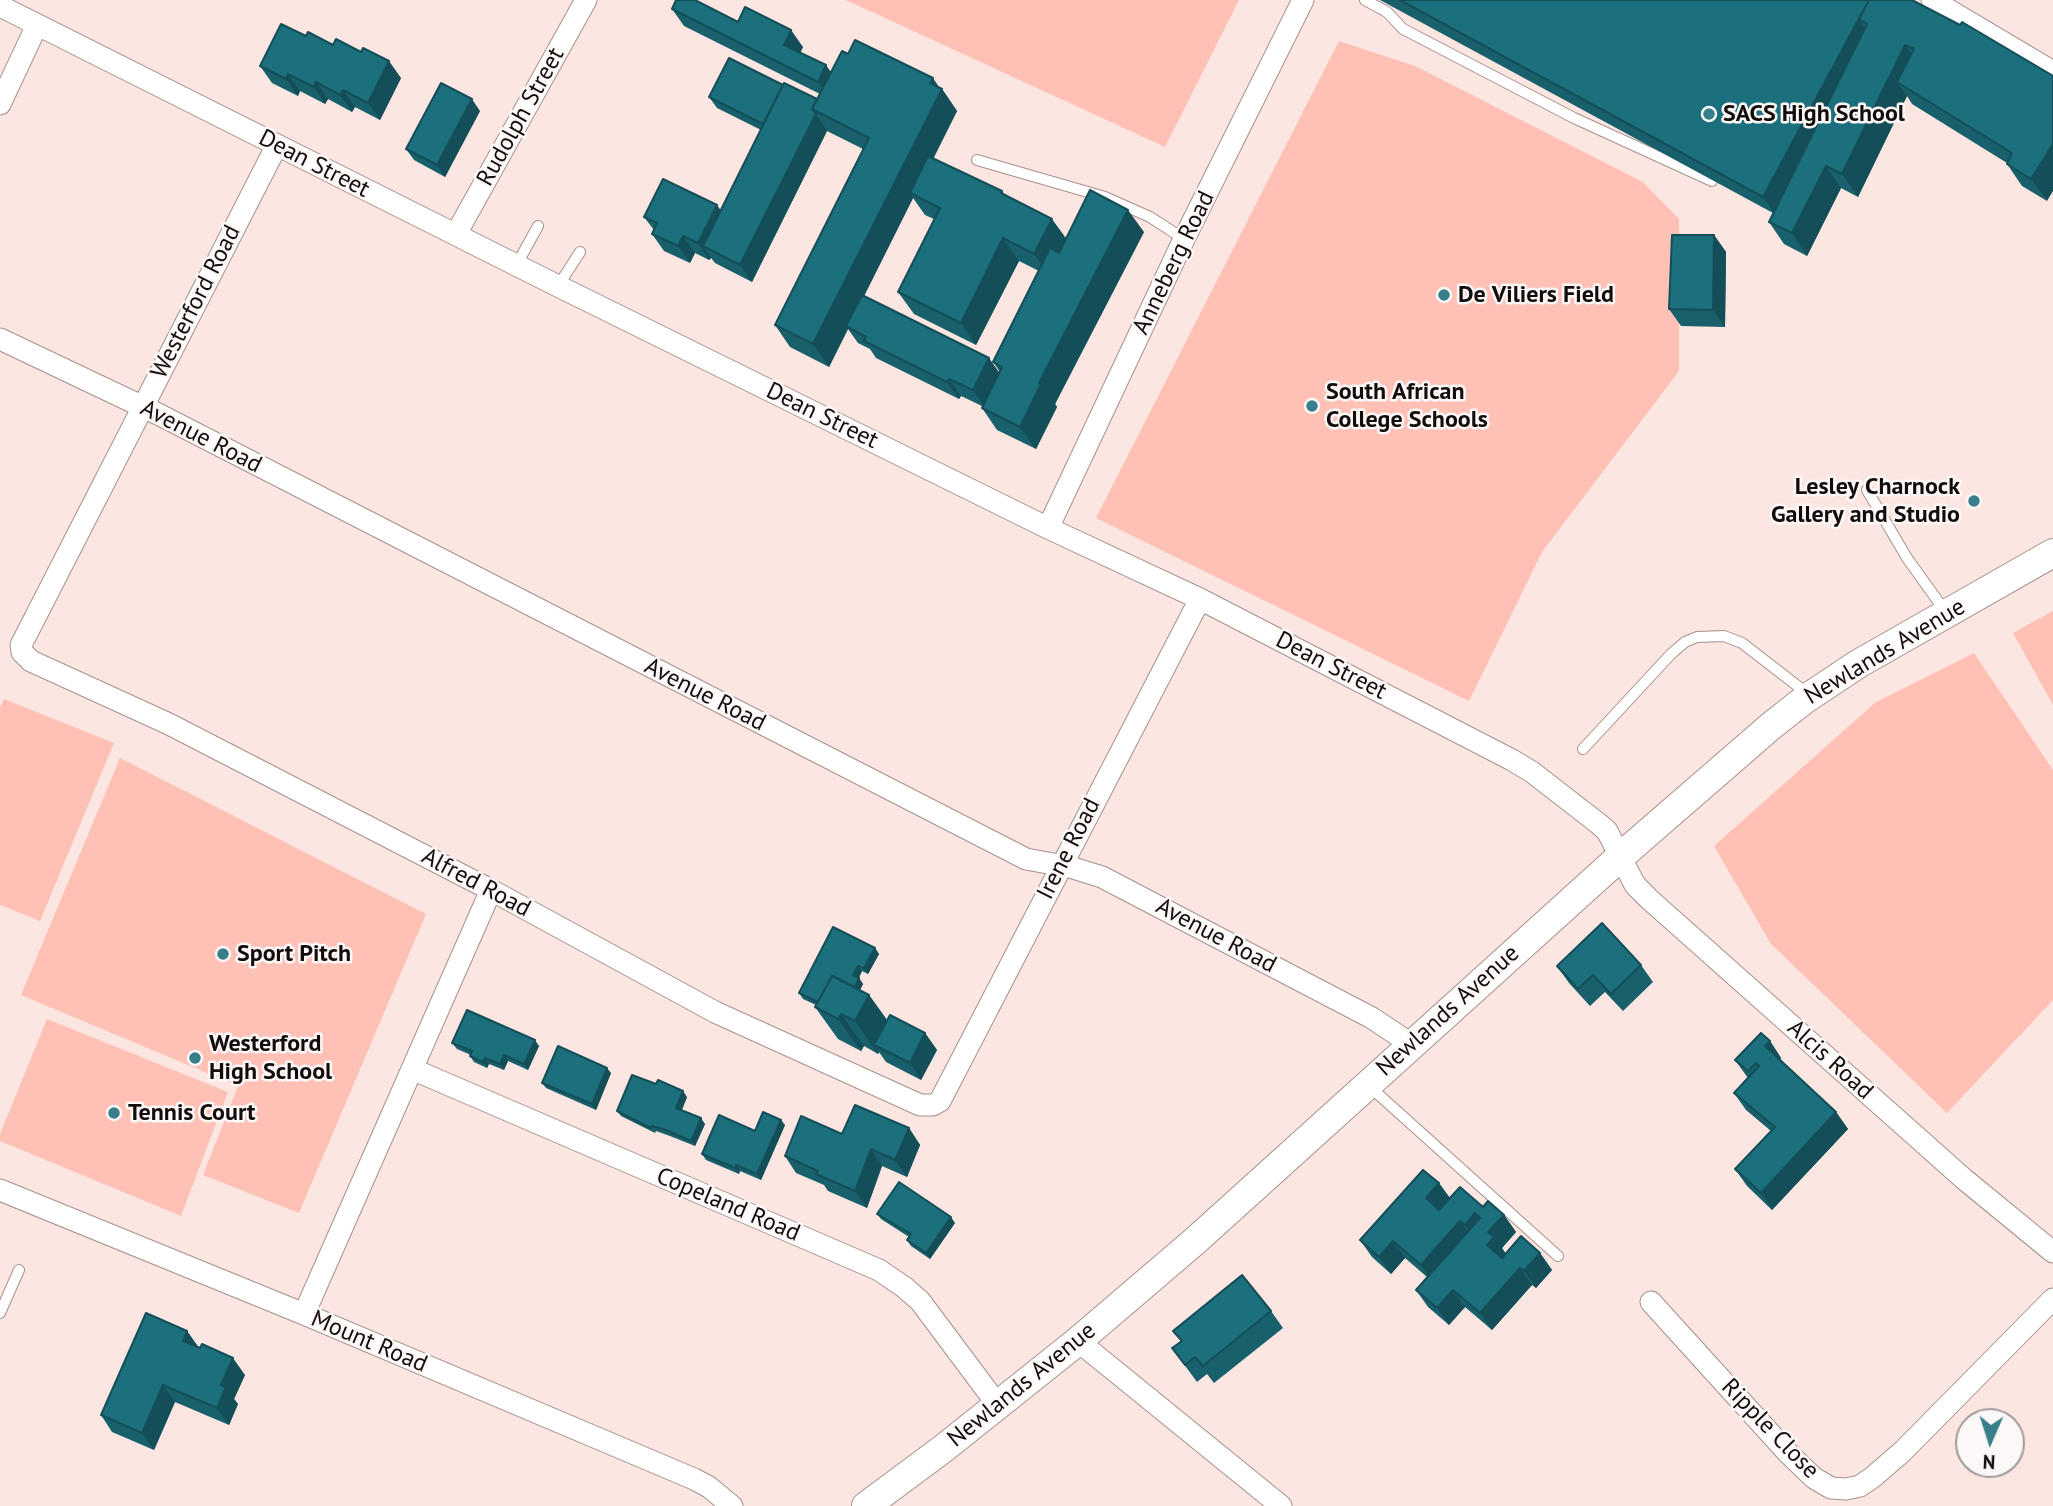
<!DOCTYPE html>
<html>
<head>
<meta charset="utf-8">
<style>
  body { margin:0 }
  #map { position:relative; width:2053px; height:1506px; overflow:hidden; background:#fce6e1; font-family:"PT Sans",sans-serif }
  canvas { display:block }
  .north { position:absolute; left:1955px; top:1408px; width:70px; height:70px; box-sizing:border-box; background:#fcf8f7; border:2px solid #9f9a99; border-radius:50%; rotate:183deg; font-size:19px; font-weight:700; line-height:28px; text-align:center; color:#130c0b }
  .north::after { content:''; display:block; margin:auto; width:24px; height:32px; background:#397f8b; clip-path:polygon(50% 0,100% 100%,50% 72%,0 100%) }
</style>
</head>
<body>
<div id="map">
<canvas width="2053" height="1506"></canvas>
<div class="north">N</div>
</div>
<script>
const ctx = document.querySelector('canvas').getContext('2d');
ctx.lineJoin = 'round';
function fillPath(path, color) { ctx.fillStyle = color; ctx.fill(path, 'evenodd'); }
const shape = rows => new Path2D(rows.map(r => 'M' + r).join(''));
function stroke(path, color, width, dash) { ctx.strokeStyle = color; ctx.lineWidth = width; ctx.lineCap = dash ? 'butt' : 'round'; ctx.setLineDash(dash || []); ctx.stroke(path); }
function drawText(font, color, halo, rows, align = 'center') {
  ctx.font = font + ' "PT Sans",sans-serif'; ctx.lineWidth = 5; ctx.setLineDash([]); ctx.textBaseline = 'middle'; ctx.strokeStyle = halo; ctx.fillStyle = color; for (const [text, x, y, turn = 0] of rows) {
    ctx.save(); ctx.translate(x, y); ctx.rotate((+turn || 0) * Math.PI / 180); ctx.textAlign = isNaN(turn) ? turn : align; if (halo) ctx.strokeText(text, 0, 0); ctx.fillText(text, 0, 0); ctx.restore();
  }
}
fillPath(shape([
  [846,0,1239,0,1165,147],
  [1339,41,1415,66,1643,182,1679,219,1679,371,1542,552,1469,701,1096,518],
  [2053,611,2053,705,2013,633],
  [1974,653,2053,770,2053,1000,1947,1113,1771,944,1714,846,1876,702],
  [4,699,114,743,40,921,0,905,0,708],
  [120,758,426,914,299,1213,203,1175,238,1086,21,995],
  [47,1019,228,1092,181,1216,0,1141,0,1134]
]), '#ffc1b6');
const service = shape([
  [1365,0,1387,12,1403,29,1574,118,1712,181],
  [977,160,1105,197,1150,217,1184,239],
  [517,264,538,226],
  [558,286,580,252],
  [1867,490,1907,558,1945,611],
  [1583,749,1671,654,1685,642,1697,637,1724,636,1742,643,1808,694],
  [1369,1086,1558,1256],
  [0,1313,19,1270]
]);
const minor = shape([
  [1932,0,2053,72],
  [0,6,558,286,1048,528,1200,599,1512,760,1532,772,1599,824,1607,831,1635,885,1649,899,1964,1179,2053,1252],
  [0,104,37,25],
  [277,145,21,645,22,652,31,661,169,724,491,890,715,1012,920,1105,933,1105,940,1101,1200,599],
  [456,234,586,0],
  [0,339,160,415,1026,859,1070,867,1102,877,1372,1018,1411,1044],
  [1048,528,1184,239,1303,0],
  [412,1069,879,1270,904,1287,920,1301,997,1404],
  [0,1190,304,1314,694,1479,709,1487,732,1506],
  [1651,1302,1788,1453,1814,1478,1831,1488,1846,1489,1860,1486,1873,1477,1903,1451,2053,1299],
  [304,1314,491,890],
  [1078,1341,1281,1506]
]);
const secondary = shape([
  [866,1506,944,1448,1078,1341,1195,1241,1620,857,1771,726,1804,700,1858,664,2053,553]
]);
stroke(service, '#a6918d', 12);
stroke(minor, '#a6918d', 23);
stroke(secondary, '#a6918d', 30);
stroke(service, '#fff', 10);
stroke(minor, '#fff', 21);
stroke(secondary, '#fff', 28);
fillPath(shape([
  [1380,0,1912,0,2047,201,2022,186,2007,164,2007,163,1912,104,1907,96,1858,197,1841,188,1807,256,1784,244,1769,222,1773,213],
  [672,9,738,22,803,47,800,53,831,72,848,54,939,87,942,89,957,111,933,159,1002,191,1006,196,1066,239,1144,232,1055,404,1057,407,1036,449,997,430,982,408,982,406,961,396,959,399,876,358,870,349,858,343,848,329,829,367,790,347,775,325,863,149,827,131,752,282,715,263,711,258,709,260,695,253,690,263,664,251,652,234,654,230,644,217,721,211,761,130,717,108,709,97,783,85,817,99,820,94,684,26],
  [913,198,925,215,934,219,898,292,914,314,976,345,1019,261,1039,271,993,362,1000,372,999,373,864,296],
  [306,36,401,78,380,120,355,107,352,112,328,99,325,104,300,91,298,96,272,83,260,66],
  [480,111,445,177,414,160,406,149],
  [1714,235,1726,252,1725,327,1681,326,1669,309],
  [875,948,879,954,868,974,862,971,859,978,863,984,860,990,869,995,887,1020,925,1033,937,1050,921,1080,886,1062,879,1052,878,1054,864,1046,861,1051,838,1039,815,1007,816,1005,803,999,799,993],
  [1641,965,1653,982,1623,1011,1605,992,1590,1006,1569,983,1557,966],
  [1770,1041,1781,1058,1780,1059,1836,1112,1848,1129,1772,1210,1747,1186,1735,1169,1771,1131,1746,1110,1734,1093,1748,1078,1735,1060],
  [452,1043,539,1046,528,1070,508,1061,504,1070,489,1064,487,1068,474,1062,470,1056,471,1055,457,1049],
  [611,1073,596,1110,546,1088,542,1083],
  [687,1097,682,1110,705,1124,695,1146,670,1136,656,1131,655,1133,621,1116,617,1111],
  [785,1125,761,1180,740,1171,739,1174,706,1160,702,1154,755,1131],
  [909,1128,920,1145,907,1177,882,1166,867,1208,828,1191,824,1185,796,1173,785,1156,842,1134],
  [1439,1183,1450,1198,1483,1207,1504,1215,1516,1232,1502,1248,1505,1253,1540,1253,1552,1270,1536,1288,1532,1285,1492,1330,1465,1307,1449,1325,1428,1307,1416,1290,1427,1277,1405,1258,1391,1274,1372,1257,1360,1240],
  [877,1214,955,1223,930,1259,911,1246,907,1240,909,1237,881,1219],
  [1271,1311,1283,1328,1214,1383,1207,1374,1197,1382,1172,1348,1181,1341,1173,1331],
  [187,1331,199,1348,245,1375,234,1399,238,1404,229,1425,175,1402,154,1450,112,1432,101,1415]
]), '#18606c');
fillPath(shape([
  [1869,0,1867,24,1859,19,1870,36,1775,214,1763,197],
  [791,30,803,47,796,62,784,45],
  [1905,45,1921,67,1897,82,1907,96,1858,197,1842,174],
  [389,61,401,78,380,120,368,103],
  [826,65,838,82,830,99,818,82],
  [288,74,300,91,298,96,286,79],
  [933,78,941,90,942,89,957,111,915,195,910,193,913,198,848,328,846,326,848,329,829,367,813,344],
  [316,82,328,99,325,104,314,87],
  [343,90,355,107,352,112,340,95],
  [472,99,480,111,445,177,437,165],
  [816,114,827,131,752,282,740,265],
  [2053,144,2053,191,2047,201,2031,179],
  [1826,166,1841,188,1807,256,1792,233],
  [717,205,729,222,703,246,711,258,709,260,698,243],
  [1128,210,1144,232,1055,404,1057,407,1036,449,1020,427,1039,383],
  [1052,219,1068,241,1050,276,1034,254],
  [1714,235,1726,252,1725,327,1713,310],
  [683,236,695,253,690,263,678,246],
  [1003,238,1019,261,976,345,961,323],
  [989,358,1001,375,984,407,973,390],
  [949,379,961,396,959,399,947,382],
  [875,948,879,954,868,974,864,968],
  [858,966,862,971,857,981,853,975],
  [859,978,863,984,846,1017,841,1014],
  [869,995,892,1027,874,1045,879,1052,878,1054,855,1021],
  [841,1014,864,1046,861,1051,838,1019],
  [925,1033,937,1050,921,1080,910,1063],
  [535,1040,539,1046,528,1070,524,1064],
  [1770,1041,1781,1058,1777,1063,1765,1046],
  [504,1055,508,1061,504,1070,500,1064],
  [485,1058,489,1064,487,1068,483,1062],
  [607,1068,611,1073,596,1110,592,1104],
  [683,1091,687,1097,680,1113,676,1108],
  [1836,1112,1848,1129,1772,1210,1761,1193],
  [701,1118,705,1124,695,1146,691,1141],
  [781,1120,785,1125,761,1180,757,1174],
  [909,1128,920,1145,907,1177,895,1160],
  [871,1149,882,1166,867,1208,855,1191],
  [736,1165,740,1171,739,1174,735,1168],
  [1439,1183,1451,1200,1438,1215,1426,1198],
  [1475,1213,1487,1230,1477,1242,1465,1225],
  [1504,1215,1516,1232,1502,1248,1506,1254,1499,1262,1487,1245,1488,1232],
  [951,1217,955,1223,930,1259,926,1253],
  [1460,1221,1472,1238,1432,1282,1421,1265],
  [1393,1241,1405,1258,1391,1274,1379,1257],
  [1540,1253,1552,1270,1536,1288,1524,1271],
  [1520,1268,1532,1285,1492,1330,1480,1313],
  [1453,1290,1465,1307,1449,1325,1437,1308],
  [187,1331,199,1348,183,1341],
  [233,1358,245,1375,234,1399,238,1404,229,1425,217,1408,221,1385],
  [163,1385,175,1402,154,1450,142,1433]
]), '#144e58');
const building = shape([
  [676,0,695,0,738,22,745,7,791,30,784,45,826,65,818,82,672,9,676,0],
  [1400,0,1869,0,1763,197,1400,0],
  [1869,0,1912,0,1960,25,1962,22,2053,76,2053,144,2031,179,2007,164,2012,153,1897,82,1914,49,1905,45,1842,174,1826,166,1792,233,1769,222,1867,24,1859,19,1869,0],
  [281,24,306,36,308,32,333,45,336,39,361,52,363,48,389,61,368,103,343,90,340,95,316,82,314,87,288,74,286,79,260,66,281,24],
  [855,40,933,78,930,83,942,89,813,344,775,325,869,138,812,109,842,51,848,54,855,40],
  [729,58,783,85,763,124,709,97,729,58],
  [441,83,472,99,437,165,406,149,441,83],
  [784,83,817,99,812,109,816,114,740,265,703,246,784,83],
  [928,156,1002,191,1001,193,1052,219,1034,254,1003,238,961,323,898,292,940,208,910,193,928,156],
  [663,179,717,205,698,243,683,236,678,246,652,234,657,223,644,217,663,179],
  [1090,190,1128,210,1039,383,1041,384,1020,427,982,408,1002,367,993,362,1050,248,1059,253,1090,190],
  [1672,235,1714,235,1713,310,1669,309,1672,235],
  [862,295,989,358,973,390,949,379,947,382,864,341,866,337,846,326,862,295],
  [1602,923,1641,965,1611,994,1593,975,1578,989,1557,966,1602,923],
  [833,927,875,948,864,968,858,966,853,975,859,978,855,987,832,976,818,1002,799,993,833,927],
  [832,976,869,995,855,1021,841,1014,838,1019,815,1007,832,976],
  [467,1010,535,1040,524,1064,504,1055,500,1064,485,1058,483,1062,470,1056,472,1051,452,1043,467,1010],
  [890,1015,925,1033,910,1063,874,1045,890,1015],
  [1761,1033,1770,1041,1765,1046,1836,1112,1761,1193,1735,1169,1775,1127,1734,1093,1759,1066,1756,1063,1748,1071,1735,1060,1761,1033],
  [558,1046,607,1068,592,1104,542,1083,558,1046],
  [632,1075,656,1084,658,1080,683,1091,676,1108,701,1118,691,1141,666,1130,652,1126,651,1128,617,1111,632,1075],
  [855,1105,909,1128,895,1160,871,1149,855,1191,816,1174,818,1171,785,1156,801,1116,842,1134,855,1105],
  [763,1112,781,1120,757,1174,736,1165,735,1168,702,1154,719,1115,755,1131,763,1112],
  [1423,1170,1439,1183,1426,1198,1439,1210,1460,1187,1483,1207,1488,1201,1504,1215,1488,1232,1494,1237,1487,1245,1502,1258,1521,1236,1540,1253,1524,1271,1520,1268,1480,1313,1453,1290,1437,1308,1416,1290,1480,1218,1475,1213,1465,1225,1460,1221,1421,1265,1393,1241,1379,1257,1360,1240,1423,1170],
  [899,1182,951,1217,926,1253,907,1240,911,1234,877,1214,899,1182],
  [1242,1275,1271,1311,1203,1366,1195,1357,1185,1365,1172,1348,1182,1341,1173,1331,1242,1275],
  [146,1313,187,1331,183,1341,200,1348,202,1344,233,1358,221,1385,226,1387,217,1408,163,1385,142,1433,101,1415,146,1313]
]);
fillPath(building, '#1c707d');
stroke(building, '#144e58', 2);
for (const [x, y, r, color] of [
  [1709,114,7,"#397f8b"],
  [1444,295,7,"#397f8b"],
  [1312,406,7,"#397f8b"],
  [1974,501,7,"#397f8b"],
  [223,954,7,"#397f8b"],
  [195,1058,7,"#397f8b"],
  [114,1113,7,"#397f8b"]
]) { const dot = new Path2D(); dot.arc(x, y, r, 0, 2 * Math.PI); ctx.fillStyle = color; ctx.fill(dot); stroke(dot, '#fcf8f7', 2.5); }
drawText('bold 24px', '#130c0b', '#fcf8f7', [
  ["SACS High School",1723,114],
  ["De Viliers Field",1458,295],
  ["South African",1326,392],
  ["College Schools",1326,420],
  ["Lesley Charnock",1960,487,"right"],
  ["Gallery and Studio",1960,515,"right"],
  ["Sport Pitch",237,954],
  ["Westerford",209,1044],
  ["High School",209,1072],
  ["Tennis Court",128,1113]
], 'left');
drawText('24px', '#130c0b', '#fcf8f7', [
  ["Rudolph Street",521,117,-61],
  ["Dean Street",314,164,27],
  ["Anneberg Road",1174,263,-64],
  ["Westerford Road",196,302,-63],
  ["Dean Street",822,416,26],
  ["Avenue Road",201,437,27],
  ["Newlands Avenue",1885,652,-31],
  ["Dean Street",1331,666,27],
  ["Avenue Road",705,695,27],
  ["Irene Road",1069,849,-63],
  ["Alfred Road",476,883,28],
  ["Avenue Road",1216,936,28],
  ["Newlands Avenue",1448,1011,-42],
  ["Alcis Road",1830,1060,42],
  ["Copeland Road",728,1205,23],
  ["Mount Road",369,1342,23],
  ["Newlands Avenue",1022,1385,-39],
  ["Ripple Close",1770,1429,46]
]);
</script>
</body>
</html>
